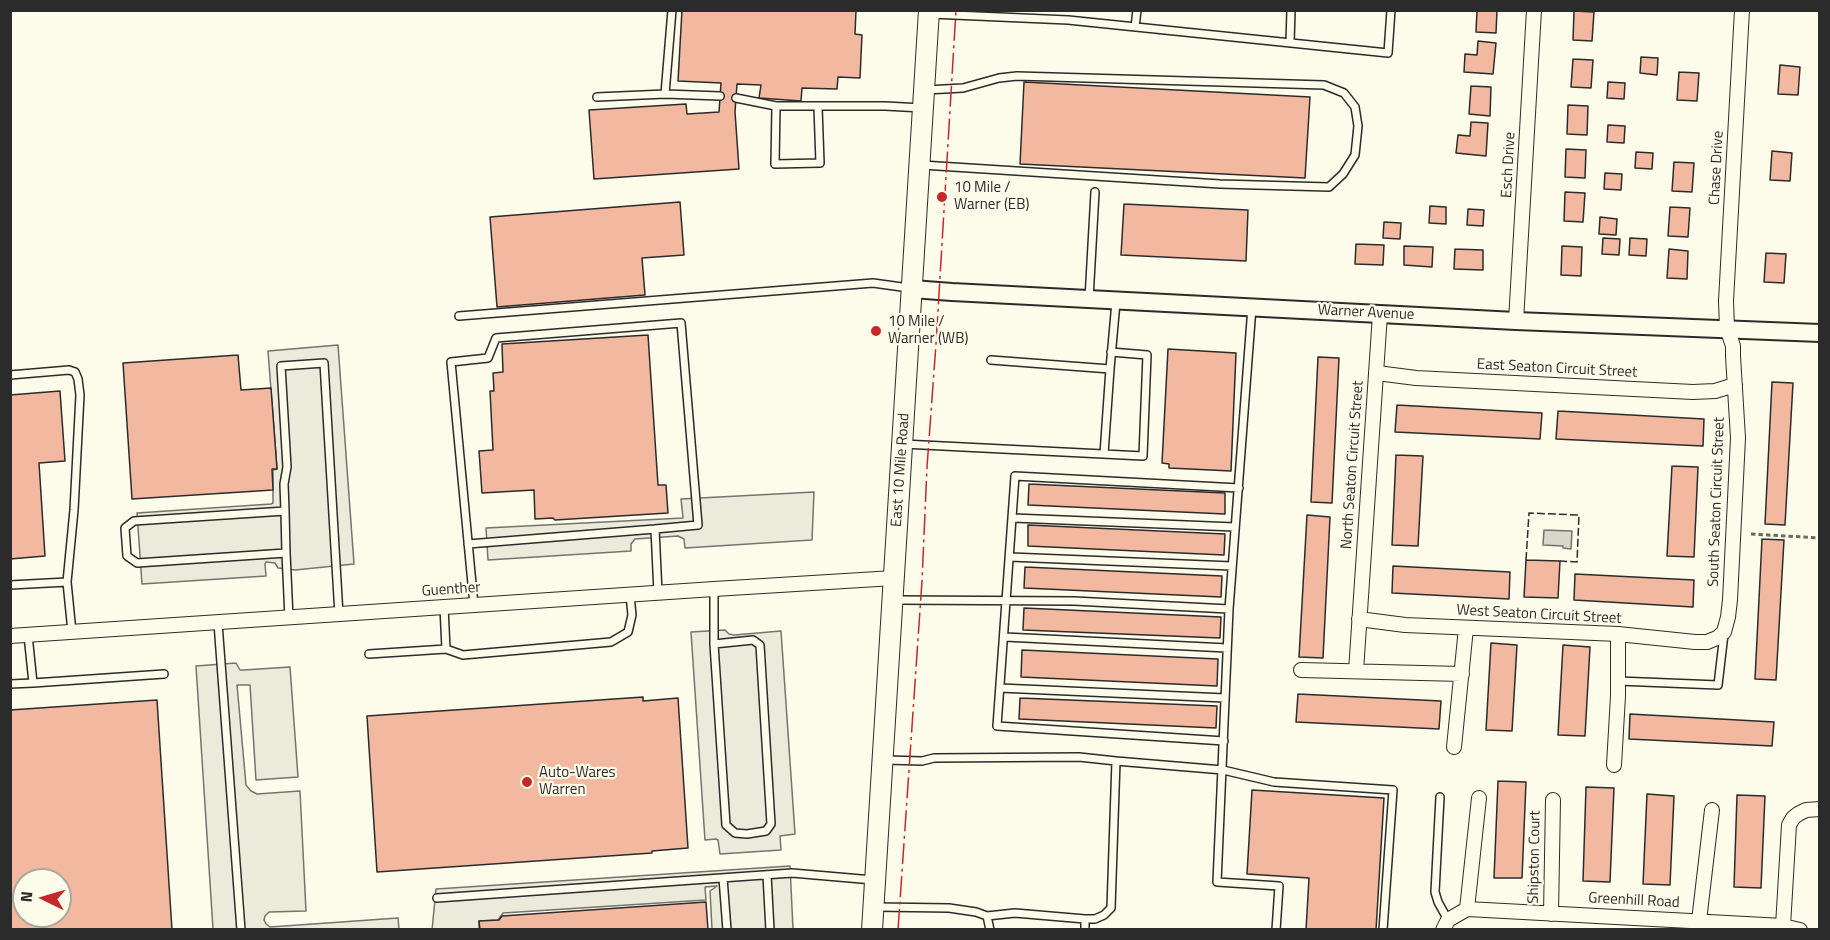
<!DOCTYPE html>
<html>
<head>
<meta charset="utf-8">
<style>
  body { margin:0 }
  #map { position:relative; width:1830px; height:940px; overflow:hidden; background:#fdfbea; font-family:"Titillium Web",sans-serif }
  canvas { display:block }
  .frame { position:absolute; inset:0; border:12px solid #2b2b2b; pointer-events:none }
  .north { position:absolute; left:12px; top:868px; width:60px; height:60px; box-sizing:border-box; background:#fdfbea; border:2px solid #a9a89e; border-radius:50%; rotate:275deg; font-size:16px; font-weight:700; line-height:24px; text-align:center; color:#2b2b2b }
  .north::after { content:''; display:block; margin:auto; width:21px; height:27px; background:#c62828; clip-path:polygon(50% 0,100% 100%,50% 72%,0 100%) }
</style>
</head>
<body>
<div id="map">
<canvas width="1830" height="940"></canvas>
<div class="frame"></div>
<div class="north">N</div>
</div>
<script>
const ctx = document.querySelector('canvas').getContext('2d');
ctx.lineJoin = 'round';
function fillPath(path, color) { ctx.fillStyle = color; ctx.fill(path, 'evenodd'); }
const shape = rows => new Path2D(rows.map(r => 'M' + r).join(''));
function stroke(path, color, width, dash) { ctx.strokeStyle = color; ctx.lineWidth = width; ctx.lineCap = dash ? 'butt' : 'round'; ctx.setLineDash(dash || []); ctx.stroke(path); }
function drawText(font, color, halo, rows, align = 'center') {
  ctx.font = font + ' "Titillium Web",sans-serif'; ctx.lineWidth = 4.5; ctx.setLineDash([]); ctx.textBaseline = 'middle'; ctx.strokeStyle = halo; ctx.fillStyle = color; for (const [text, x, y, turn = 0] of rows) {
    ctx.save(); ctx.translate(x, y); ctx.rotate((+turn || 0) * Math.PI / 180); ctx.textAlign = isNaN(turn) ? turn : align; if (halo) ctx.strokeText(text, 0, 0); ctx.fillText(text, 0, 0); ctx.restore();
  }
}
const parking = shape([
  [338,345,354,564,295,570,278,568,275,563,266,562,265,564,266,576,142,584,137,513,271,504,273,503,273,470,277,469,268,351,338,345],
  [814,492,812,540,685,548,684,539,678,536,635,539,631,544,631,551,488,560,486,528,683,518,681,499,814,492],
  [725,630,729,634,734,635,781,631,795,834,780,836,781,850,720,854,718,840,716,839,705,840,691,632,725,630],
  [236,663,240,670,244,670,290,667,298,777,256,780,250,685,237,685,246,785,251,791,257,794,300,791,306,911,269,912,265,916,264,920,266,924,270,927,398,918,399,929,213,929,196,666,236,663],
  [790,866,793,929,712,929,710,891,717,886,705,887,706,900,503,913,498,920,479,921,479,929,432,930,436,889,790,866]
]);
fillPath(parking, '#eceadb');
stroke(parking, '#74746e', 1.5);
const water = shape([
  [1544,530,1572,531,1571,549,1563,548,1563,546,1543,545,1544,530]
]);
fillPath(water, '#d8d7c9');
stroke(water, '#74746e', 1.5);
const building = shape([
  [682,10,856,10,855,34,862,35,860,78,838,77,837,89,802,88,801,101,759,98,761,85,737,84,735,112,739,169,594,179,589,110,686,104,687,114,719,112,721,83,678,81,682,10],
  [1477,10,1497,10,1496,33,1476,32,1477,10],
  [1574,11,1594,12,1592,41,1573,40,1574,11],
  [1478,41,1496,43,1493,74,1464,72,1465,54,1477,55,1478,41],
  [1641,57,1658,58,1657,75,1640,73,1641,57],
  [1573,59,1593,60,1591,88,1571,87,1573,59],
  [1780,65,1800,67,1798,95,1778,94,1780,65],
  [1679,72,1699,73,1697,101,1677,100,1679,72],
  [1024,82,1310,97,1305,178,1020,164,1024,82],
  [1608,82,1625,83,1624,99,1607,98,1608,82],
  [1471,86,1491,87,1490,116,1469,114,1471,86],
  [1568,105,1588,106,1587,135,1567,134,1568,105],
  [1471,122,1488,123,1486,156,1456,153,1458,135,1470,136,1471,122],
  [1608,125,1625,126,1624,143,1607,142,1608,125],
  [1566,149,1586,150,1585,178,1565,177,1566,149],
  [1772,151,1792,153,1790,181,1770,180,1772,151],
  [1636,152,1653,153,1652,169,1635,168,1636,152],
  [1674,162,1694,163,1692,192,1672,191,1674,162],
  [1605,173,1622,174,1621,190,1604,189,1605,173],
  [1565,192,1585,193,1583,222,1564,221,1565,192],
  [680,202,684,255,642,258,645,295,497,307,490,217,680,202],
  [1124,204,1248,210,1246,261,1121,255,1124,204],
  [1430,206,1446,207,1446,224,1429,223,1430,206],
  [1670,207,1690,208,1688,237,1668,236,1670,207],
  [1468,209,1484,210,1483,226,1467,225,1468,209],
  [1600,217,1617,219,1616,235,1599,234,1600,217],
  [1384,222,1401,223,1400,239,1383,238,1384,222],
  [1603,238,1620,239,1619,255,1602,254,1603,238],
  [1630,238,1647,239,1646,256,1629,255,1630,238],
  [1356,244,1384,245,1383,265,1355,264,1356,244],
  [1404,246,1433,247,1432,267,1404,265,1404,246],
  [1562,246,1582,247,1581,276,1561,275,1562,246],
  [1455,249,1483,250,1483,270,1454,269,1455,249],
  [1669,249,1688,251,1687,279,1667,278,1669,249],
  [1766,253,1786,254,1784,283,1764,282,1766,253],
  [648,335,658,485,666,485,668,513,555,520,553,518,535,519,534,490,482,493,479,451,493,450,490,391,494,391,493,373,503,372,502,344,648,335],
  [1168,349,1236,353,1231,471,1169,468,1169,464,1162,463,1168,349],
  [238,355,241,390,271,388,277,469,272,469,273,490,132,499,123,363,238,355],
  [1318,357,1339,358,1332,503,1311,502,1318,357],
  [1772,382,1793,383,1785,525,1765,524,1772,382],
  [60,391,65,461,39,463,45,556,10,559,10,395,60,391],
  [1397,405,1542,413,1540,439,1395,432,1397,405],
  [1558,411,1704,419,1703,446,1556,439,1558,411],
  [1396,455,1423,456,1418,546,1392,545,1396,455],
  [1672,466,1698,467,1694,557,1667,556,1672,466],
  [1029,484,1225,493,1225,514,1028,505,1029,484],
  [1307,515,1330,517,1323,658,1299,657,1307,515],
  [1028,525,1225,534,1224,555,1028,546,1028,525],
  [1762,539,1784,540,1776,680,1755,679,1762,539],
  [1526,560,1560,561,1558,598,1524,597,1526,560],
  [1393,566,1510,572,1509,599,1392,593,1393,566],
  [1025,567,1222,576,1221,597,1024,588,1025,567],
  [1575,574,1694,580,1693,607,1574,600,1575,574],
  [1024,608,1221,617,1220,638,1023,630,1024,608],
  [1491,643,1517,645,1512,731,1486,730,1491,643],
  [1563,645,1590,647,1585,736,1558,735,1563,645],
  [1022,650,1218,659,1217,686,1021,677,1022,650],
  [1298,694,1441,701,1439,729,1296,722,1298,694],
  [643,697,643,701,678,698,688,848,652,851,652,853,377,872,367,716,643,697],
  [1020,698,1217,706,1216,728,1019,719,1020,698],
  [157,700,172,930,10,930,10,710,157,700],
  [24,880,60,880,60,916,24,916,24,880],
  [1630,714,1774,722,1772,746,1629,739,1630,714],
  [1498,781,1526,782,1522,878,1494,878,1498,781],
  [1586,787,1614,788,1610,882,1583,881,1586,787],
  [1252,790,1384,798,1376,930,1306,930,1309,878,1247,874,1252,790],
  [1647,794,1674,796,1670,885,1643,884,1647,794],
  [1737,795,1765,796,1761,888,1734,887,1737,795],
  [706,902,708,930,480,930,479,921,499,920,502,916,706,902]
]);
fillPath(building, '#f2b8a0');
stroke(building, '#2b2b2b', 1.5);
const service = shape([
  [672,10,665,94,720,96],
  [931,14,1068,20,1388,53,1391,10],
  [1135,27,1137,10],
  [1290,43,1291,10],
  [597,97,665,94],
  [736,98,776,106,885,106,922,108],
  [776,106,775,164,820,163,818,107],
  [922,165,1220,184,1329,187,1343,174,1355,155,1358,126,1355,107,1344,93,1324,85,1017,76,999,78,963,88,926,90],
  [1089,299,1095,192],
  [459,316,873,283,909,288],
  [991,360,1110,369,1116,302],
  [10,375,69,370,75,372,78,379,80,395,74,510,67,582,72,632],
  [903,444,1143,456,1147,355,1111,352],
  [1104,454,1110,369],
  [285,511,286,553],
  [1013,518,1235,527],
  [468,544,655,529],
  [1010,557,1232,566],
  [10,585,67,582],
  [714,589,714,644,726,825,735,833,747,834,766,831,771,824,760,645,753,640,714,644],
  [895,600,1074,601,1229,609,1252,307],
  [474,605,451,362,488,358,496,338,681,323,698,525,655,529,658,593],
  [444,607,446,649,463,655,611,642,628,632,632,615,630,595],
  [1229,609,1217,882,1279,886,1276,930],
  [289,618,286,553,137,563,127,556,125,528,134,521,285,511,284,484,287,467,281,366,324,363,339,615],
  [218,623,241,930],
  [1005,637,1227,648],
  [369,654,446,649],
  [1618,681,1718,685,1724,634],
  [33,683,164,674],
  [10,684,33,683,28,635],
  [1000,688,1225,698],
  [1224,741,997,726,1015,476,1239,488],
  [886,760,922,761,934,758,1079,757,1116,761,1111,908,1104,915,1095,919,1085,919,1085,930],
  [1116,761,1223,770,1274,782,1393,790,1383,930],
  [1440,797,1435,892,1438,902,1448,920],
  [767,875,770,930],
  [723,878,727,930],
  [437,898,792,873,873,880],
  [876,907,949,908,976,912,987,916,990,930],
  [987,916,1015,913,1085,919]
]);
const minor = shape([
  [1516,321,1534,10],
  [1377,373,1416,378,1693,392,1715,391,1735,385],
  [1359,619,1405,625,1618,634,1695,642,1707,642,1717,638,1724,632,1728,617,1730,600,1738,438,1733,356,1733,346,1727,328,1726,301,1742,10],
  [10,636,714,589,894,578],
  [1301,670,1462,674],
  [1356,671,1380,314],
  [1454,747,1466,628],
  [1614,765,1618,696,1618,634],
  [1467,909,1479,798],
  [1551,914,1553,800],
  [1699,921,1712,810],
  [1783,926,1789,825,1793,818,1798,814,1806,810,1820,809],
  [1443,930,1448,920,1467,909,1783,926,1800,930]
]);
const tertiary = shape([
  [912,289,952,292,1516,321,1820,333]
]);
const secondary = shape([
  [872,930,929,10]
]);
stroke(service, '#2b2b2b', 10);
stroke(minor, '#2b2b2b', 16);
stroke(tertiary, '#2b2b2b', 20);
stroke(secondary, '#2b2b2b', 22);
stroke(shape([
  [1751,534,1820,538]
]), '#6a6964', 3, [4.5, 3]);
stroke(service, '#fdfbea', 7);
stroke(minor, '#fdfbea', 14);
stroke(tertiary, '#fdfbea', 16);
stroke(secondary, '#fdfbea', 20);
stroke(shape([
  [1526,560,1529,513,1579,515,1577,562,1560,561]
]), '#2b2b2b', 1.5, [8, 3]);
stroke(shape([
  [898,930,922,581,927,467,936,344,956,10]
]), '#c62828', 1.5, [21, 4.5, 3, 4.5]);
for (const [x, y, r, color] of [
  [942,197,6,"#c62828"],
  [876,331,6,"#c62828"],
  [527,782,6,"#c62828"]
]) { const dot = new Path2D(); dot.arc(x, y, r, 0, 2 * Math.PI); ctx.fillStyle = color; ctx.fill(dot); stroke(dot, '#fdfbea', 2); }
drawText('15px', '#2b2b2b', '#fdfbea', [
  ["Esch Drive",1509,165,-87],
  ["Chase Drive",1717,168,-87],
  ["Warner Avenue",1366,313,3],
  ["East Seaton Circuit Street",1557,369,3],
  ["North Seaton Circuit Street",1353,465,-86],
  ["East 10 Mile Road",901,470,-86],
  ["South Seaton Circuit Street",1717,502,-88],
  ["Guenther",451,590,-4],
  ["West Seaton Circuit Street",1539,615,3],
  ["Shipston Court",1535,857,-89],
  ["Greenhill Road",1634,901,3]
]);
drawText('15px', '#2b2b2b', '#fdfbea', [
  ["10 Mile /",954,188],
  ["Warner (EB)",954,205],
  ["10 Mile /",888,322],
  ["Warner (WB)",888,339],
  ["Auto-Wares",539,773],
  ["Warren",539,790]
], 'left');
</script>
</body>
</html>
